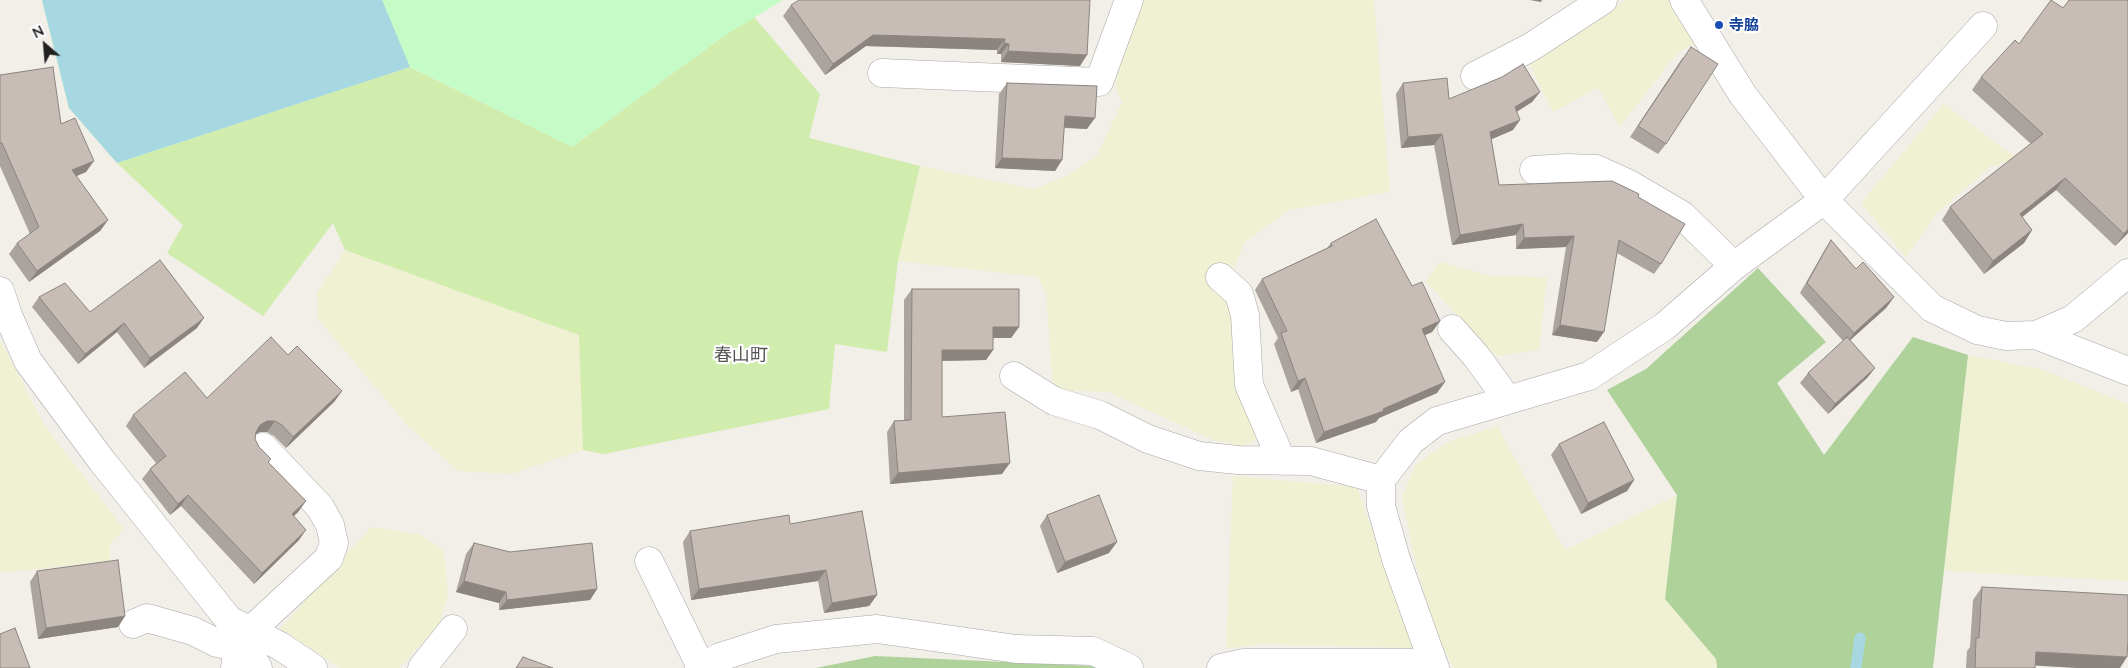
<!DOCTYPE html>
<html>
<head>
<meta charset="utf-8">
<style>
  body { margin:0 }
  #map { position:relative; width:2128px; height:668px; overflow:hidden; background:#f2eee8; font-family:Lato,sans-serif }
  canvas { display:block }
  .north { position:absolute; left:20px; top:20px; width:50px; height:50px; -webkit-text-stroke:4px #fff; paint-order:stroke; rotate:333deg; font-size:14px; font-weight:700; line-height:20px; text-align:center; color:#212121 }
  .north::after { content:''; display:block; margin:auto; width:18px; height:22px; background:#212121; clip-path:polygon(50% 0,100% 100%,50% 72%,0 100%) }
</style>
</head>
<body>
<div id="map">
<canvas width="2128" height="668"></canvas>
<div class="north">N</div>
</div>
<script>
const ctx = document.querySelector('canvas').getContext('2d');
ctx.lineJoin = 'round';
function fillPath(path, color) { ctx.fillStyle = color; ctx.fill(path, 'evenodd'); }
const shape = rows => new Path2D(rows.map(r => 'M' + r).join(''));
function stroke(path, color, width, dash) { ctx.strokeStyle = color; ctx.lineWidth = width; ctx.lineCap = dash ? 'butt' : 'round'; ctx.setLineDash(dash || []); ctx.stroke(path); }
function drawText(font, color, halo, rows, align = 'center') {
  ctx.font = font + ' Lato,"Noto Sans JP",sans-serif'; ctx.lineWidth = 4.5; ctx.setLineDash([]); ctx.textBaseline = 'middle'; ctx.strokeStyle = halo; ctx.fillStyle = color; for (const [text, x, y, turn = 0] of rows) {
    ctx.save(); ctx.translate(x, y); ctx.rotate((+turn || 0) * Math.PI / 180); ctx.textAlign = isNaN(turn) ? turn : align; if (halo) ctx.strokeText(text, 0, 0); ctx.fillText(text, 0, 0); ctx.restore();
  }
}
fillPath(shape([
  [1139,0,1374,0,1390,192,1289,210,1244,243,1229,281,1260,438,1241,446,1213,440,1108,392,1053,390,1046,294,1038,277,898,261,920,166,1034,189,1068,175,1096,157,1122,103,1115,85],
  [1626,0,1671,0,1695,43,1677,53,1620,127,1598,88,1553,112,1529,63],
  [1944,104,2019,160,1991,166,1937,213,1906,257,1861,203],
  [345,250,580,335,583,450,511,474,458,471,408,426,317,318,317,293],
  [1440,262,1491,276,1547,277,1539,350,1496,356,1425,281],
  [0,340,45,426,124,529,110,544,110,561,0,573],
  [1968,355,2041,369,2128,404,2128,581,1944,571],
  [1497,426,1565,550,1677,495,1665,599,1716,659,1717,668,1453,668,1435,631,1415,560,1402,498,1415,465,1448,442],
  [1233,476,1357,487,1414,648,1257,644,1226,649],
  [371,527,419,534,444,550,448,595,438,626,399,668,341,668,280,629]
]), '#f0f0d3');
fillPath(shape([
  [754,17,820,94,809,138,920,166,898,261,887,352,835,344,829,409,604,454,583,450,579,335,345,250,333,223,263,316,167,253,183,225,117,163,410,67,572,147,724,36]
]), '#d0edad');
fillPath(shape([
  [1758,268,1826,342,1777,383,1824,455,1913,337,1968,355,1933,668,1717,668,1716,659,1665,599,1677,495,1607,390,1646,369],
  [875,656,1093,666,1096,668,816,668]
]), '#afd29b');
fillPath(shape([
  [42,0,783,0,724,36,572,147,410,67,117,163,69,108]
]), '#c5fbc6');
fillPath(shape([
  [42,0,382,0,410,67,117,163,69,108]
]), '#a7d7e0');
stroke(shape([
  [1856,668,1860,638]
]), '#a7d7e0', 11);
const minor = shape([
  [1684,0,1743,95,1824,200,1932,308,1977,330,2006,336,2036,335,2073,319,2128,273],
  [882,73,1099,82,1129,0],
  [1475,76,1531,47,1603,0],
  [1534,170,1566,168,1596,169,1629,184,1682,215,1734,266],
  [1220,277,1239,294,1245,315,1249,385,1282,461],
  [0,291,8,315,28,361,102,461,229,620,280,646,313,668],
  [1452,329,1476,356,1508,400],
  [2036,335,2128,371],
  [1014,376,1054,401,1100,415,1148,439,1199,456,1238,460,1311,461,1381,480],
  [649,561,701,667],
  [133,624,147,618,193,631,217,643,238,648,250,631,329,558,334,543,330,525,320,507,263,447],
  [235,668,238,648,252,658,258,668],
  [422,668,453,629],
  [699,668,720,657,776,639,877,629,1016,649,1093,651,1129,668],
  [1221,668,1244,663,1433,663],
  [1435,668,1396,559,1381,506,1381,480,1411,441,1437,421,1589,376,1665,326,1734,266,1824,200,1983,26]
]);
stroke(minor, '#a8a8a8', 29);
stroke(minor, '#fff', 28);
fillPath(shape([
  [1090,0,1080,66,1001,62,1001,54,997,54,997,50,866,46,825,75,783,16,791,5],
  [2128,0,2128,233,2115,246,2056,190,2022,217,2032,230,2024,243,1984,274,1942,220,1950,207,2031,144,1972,90,1981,77,2063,8],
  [1683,57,1666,144,1658,154,1630,137],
  [0,75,61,124,86,172,76,176,108,220,100,231,29,282,9,254,17,243,30,234,0,166],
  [1007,83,1087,129,1064,128,1062,160,1055,171,995,168,999,94],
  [1403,83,1449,99,1540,92,1532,102,1517,112,1513,130,1491,139,1499,185,1638,197,1661,264,1654,274,1617,253,1597,342,1552,335,1566,247,1516,249,1516,235,1452,245,1434,145,1401,148,1396,94],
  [1831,240,1856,269,1894,297,1886,308,1850,340,1875,368,1867,378,1828,414,1800,383,1808,373,1843,341,1800,293,1824,251],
  [1331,243,1412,286,1440,321,1432,332,1425,335,1437,393,1379,418,1376,422,1316,443,1298,389,1291,392,1274,344,1278,338,1255,290,1262,279,1327,248],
  [912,289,1019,327,1011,338,993,338,993,350,986,360,942,361,942,417,1002,474,890,484,887,432,894,421,904,420,904,300],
  [39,297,90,312,197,328,144,368,117,332,78,364,32,307],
  [288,355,342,391,334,402,286,448,274,436,267,432,260,432,256,434,255,439,259,447,271,459,268,463,306,501,298,512,294,516,299,540,254,584,181,506,170,515,142,479,150,469,156,463,126,426,133,415,207,398],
  [1559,444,1634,480,1627,491,1581,514,1551,455],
  [1047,515,1109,553,1057,573,1040,526],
  [790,524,877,595,869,606,824,613,818,581,691,600,683,542,690,531],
  [474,543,597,589,590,600,499,610,499,603,456,592,466,554],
  [37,571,125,616,118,627,38,639,30,582],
  [1982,587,2035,666,2035,668,1966,668,1967,651,1970,647,1973,600]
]), '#aba39d');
fillPath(shape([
  [1530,0,1542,0,1541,2],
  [873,35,1005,39,997,50,866,46,825,75,833,64],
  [1004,43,1009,44,1001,54,997,54],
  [1008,51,1087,55,1080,66,1001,62],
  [1540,92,1532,102,1507,117,1515,107],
  [1065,116,1095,118,1087,129,1057,127],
  [1520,120,1513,130,1483,143,1490,132],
  [1442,134,1434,145,1401,148,1408,137],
  [1002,158,1062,160,1055,171,995,168],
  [94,161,86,172,65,181,72,170],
  [2065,178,2056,190,2011,226,2020,214],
  [108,220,100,231,29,282,37,271],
  [1523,224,1516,235,1452,245,1460,235],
  [2128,229,2128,233,2115,246,2124,234],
  [2032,230,2024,243,1984,274,1993,261],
  [1574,236,1566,247,1516,249,1524,238],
  [1894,297,1886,308,1846,344,1854,333],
  [204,318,197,328,144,368,150,358],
  [1440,321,1432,332,1414,340,1422,329],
  [124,323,117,332,78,364,85,354],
  [1560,325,1604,332,1597,342,1552,335],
  [993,327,1019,327,1011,338,985,338],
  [942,350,993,350,986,360,934,361],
  [1875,368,1867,378,1828,414,1835,404],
  [1305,378,1298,389,1291,392,1298,381],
  [1445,382,1437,393,1379,418,1376,422,1316,443,1324,432,1383,409],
  [342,391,334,402,286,448,293,437],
  [267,421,275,421,267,432,260,432,252,436,260,425],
  [1010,463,1002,474,890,484,898,473],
  [1634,480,1627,491,1581,514,1588,503],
  [188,495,181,506,170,515,178,504],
  [306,501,298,512,284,525,292,514],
  [306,530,299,540,254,584,262,573],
  [1117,542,1109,553,1057,573,1065,562],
  [826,570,818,581,691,600,699,589],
  [464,581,506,592,499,603,456,592],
  [597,589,590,600,499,610,507,600],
  [877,595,869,606,824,613,832,603],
  [125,616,118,627,38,639,46,628],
  [2036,652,2127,657,2120,668,2076,668,2026,665]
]), '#8b847f');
const building = shape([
  [799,0,1090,0,1087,55,1008,51,1009,44,1004,43,1005,39,873,35,833,64,791,5,799,0],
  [2051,0,2063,8,2069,0,2128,0,2128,229,2124,234,2065,178,2020,214,2032,230,1993,261,1950,207,2043,134,1981,77,2015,40,2019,44,2051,0],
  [1691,47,1718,64,1666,144,1638,126,1691,47],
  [1523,64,1540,92,1515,107,1520,120,1490,132,1499,185,1612,181,1639,194,1638,197,1685,224,1661,264,1619,240,1604,332,1560,325,1574,236,1524,238,1523,224,1460,235,1442,134,1408,137,1403,83,1447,78,1449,99,1502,77,1523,64],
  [53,67,61,124,75,118,94,161,72,170,108,220,37,271,17,243,39,227,2,143,0,143,0,75,53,67],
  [1007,83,1097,86,1095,118,1065,116,1062,160,1002,158,1007,83],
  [1376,219,1412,286,1422,282,1440,321,1422,329,1445,382,1383,409,1384,411,1324,432,1305,378,1298,381,1281,333,1287,331,1262,279,1332,246,1331,243,1376,219],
  [1831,240,1856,269,1863,262,1894,297,1854,333,1807,283,1831,240],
  [160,260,204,318,150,358,124,323,85,354,39,297,65,283,90,312,160,260],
  [912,289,1019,289,1019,327,993,327,993,350,942,350,942,417,1005,412,1010,463,898,473,894,421,911,420,912,289],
  [271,337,288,355,297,346,342,391,293,437,282,425,275,421,267,421,260,425,256,432,255,439,259,447,271,459,268,462,306,501,292,514,306,530,262,573,188,495,178,504,150,469,166,456,133,415,185,372,207,398,271,337],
  [1847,337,1875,368,1835,404,1808,373,1847,337],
  [1604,422,1634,480,1588,503,1559,444,1604,422],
  [1099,495,1117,542,1065,562,1047,515,1099,495],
  [862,511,877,595,832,603,826,570,699,589,690,531,789,515,790,524,862,511],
  [474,543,510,552,592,543,597,589,507,600,506,592,464,581,474,543],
  [118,560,125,616,46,628,37,571,118,560],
  [1982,587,2128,595,2128,640,2127,657,2036,652,2035,668,1975,668,1976,638,1979,638,1982,587],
  [15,628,30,668,0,668,0,634,15,628],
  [523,657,553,668,516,668,523,657]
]);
fillPath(building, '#c7bdb6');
stroke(building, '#8b847f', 1);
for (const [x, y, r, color] of [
  [1719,25,5,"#1a4fb4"]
]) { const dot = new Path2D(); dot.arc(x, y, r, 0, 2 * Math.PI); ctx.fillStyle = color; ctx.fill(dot); stroke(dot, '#fff', 2); }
drawText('bold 15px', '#164399', '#fff', [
  ["寺脇",1729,25]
], 'left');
drawText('18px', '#545454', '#fff', [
  ["春山町",741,355]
]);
</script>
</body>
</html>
